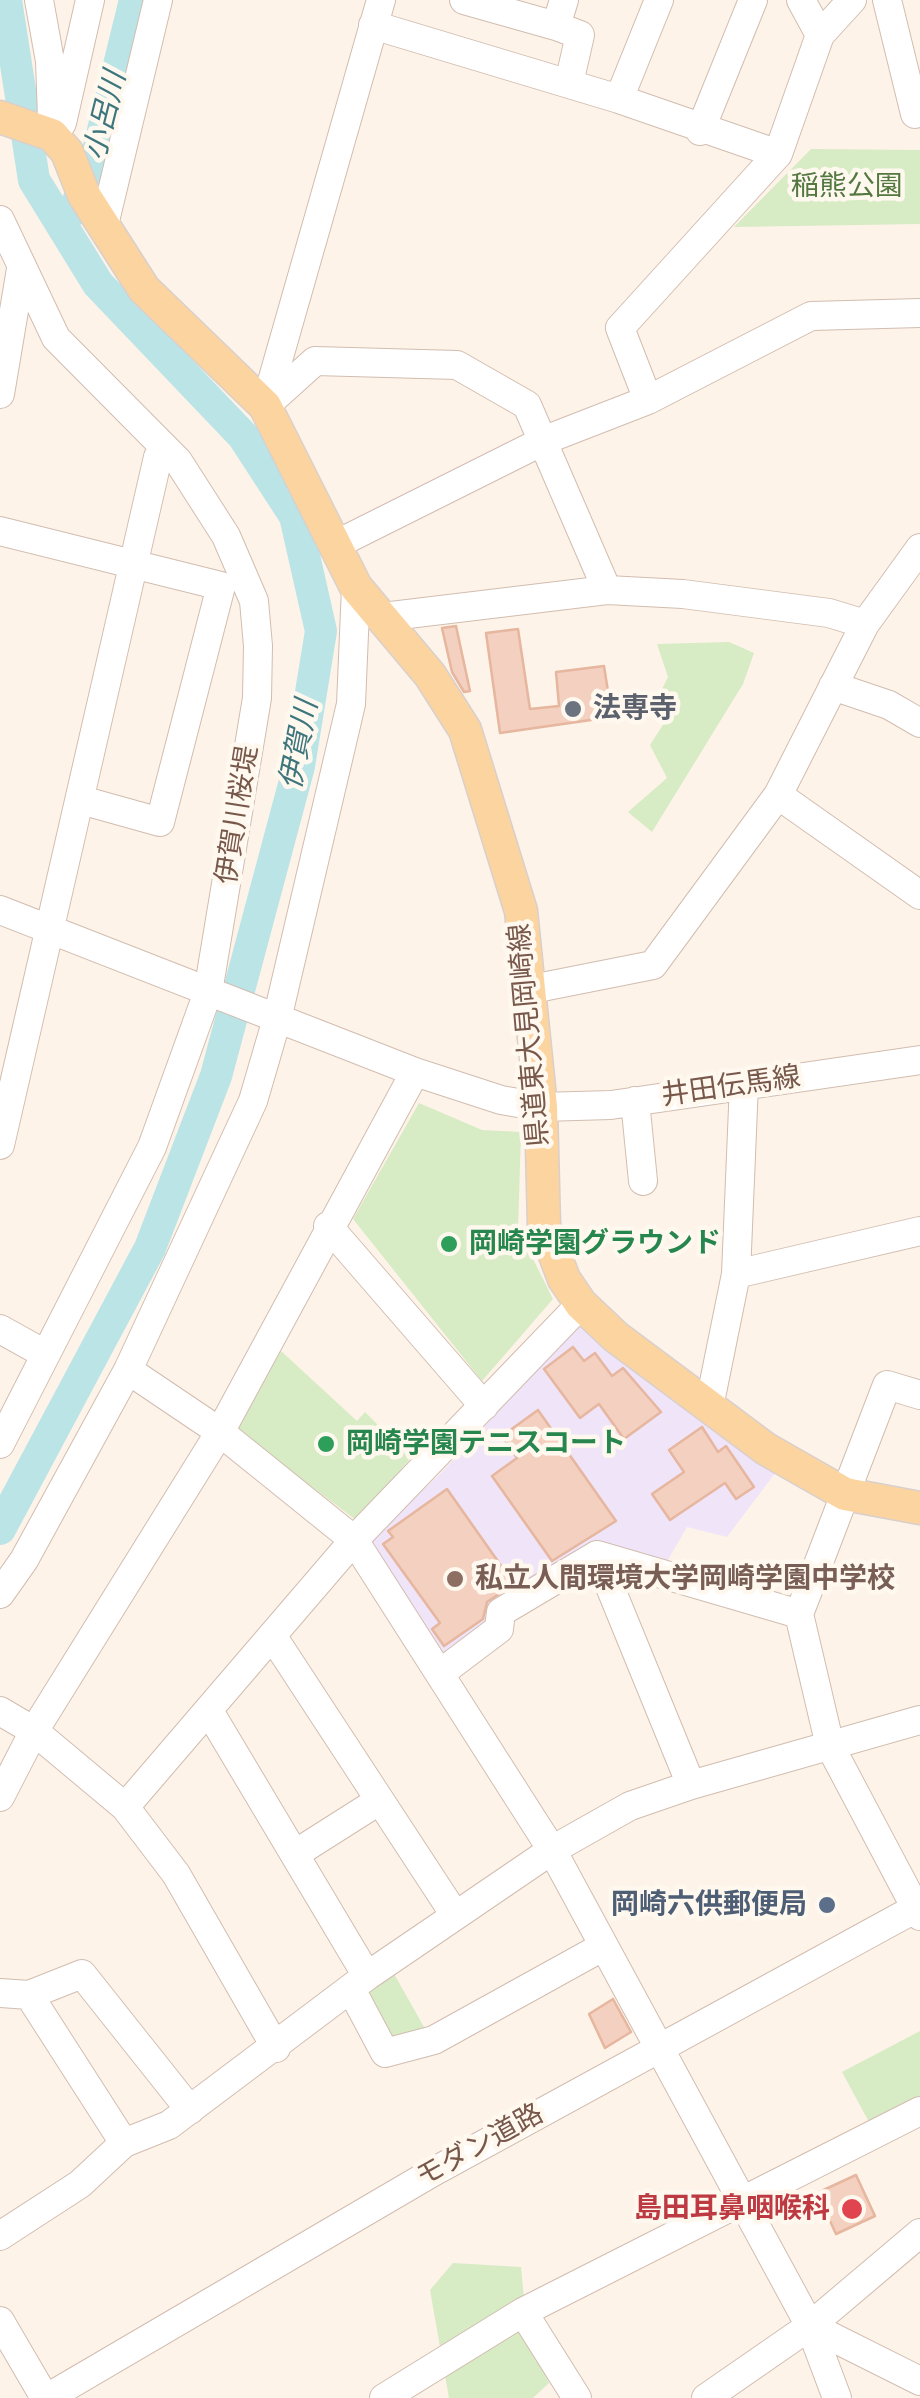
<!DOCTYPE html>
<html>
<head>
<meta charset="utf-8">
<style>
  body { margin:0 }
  canvas { display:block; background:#fdf3e8 }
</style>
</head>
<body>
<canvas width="920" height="2398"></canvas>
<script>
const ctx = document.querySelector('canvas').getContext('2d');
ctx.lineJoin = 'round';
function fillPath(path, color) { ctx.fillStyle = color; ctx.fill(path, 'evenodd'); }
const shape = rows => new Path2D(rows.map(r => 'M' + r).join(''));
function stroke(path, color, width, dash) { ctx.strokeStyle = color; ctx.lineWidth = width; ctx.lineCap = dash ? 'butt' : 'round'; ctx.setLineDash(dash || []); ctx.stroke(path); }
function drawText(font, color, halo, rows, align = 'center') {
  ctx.font = font + ' Helvetica,"Noto Sans JP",sans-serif'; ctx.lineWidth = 9; ctx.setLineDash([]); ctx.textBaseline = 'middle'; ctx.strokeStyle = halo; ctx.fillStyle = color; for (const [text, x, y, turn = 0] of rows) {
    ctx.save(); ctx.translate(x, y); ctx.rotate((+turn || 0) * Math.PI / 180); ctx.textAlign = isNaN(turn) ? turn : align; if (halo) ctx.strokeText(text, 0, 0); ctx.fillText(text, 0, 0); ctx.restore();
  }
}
fillPath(shape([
  [586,1317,779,1468,727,1537,687,1527,665,1565,614,1558,443,1665,366,1544,441,1473]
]), '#f0e4f9');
fillPath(shape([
  [811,149,920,150,920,224,734,227],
  [729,642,754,653,743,684,652,832,628,812,667,778,650,745,668,717,656,701,668,677,657,644],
  [419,1103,482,1130,521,1132,518,1229,553,1299,482,1381,353,1219],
  [281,1351,357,1421,365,1412,411,1458,356,1520,236,1430],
  [389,1965,428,2034,385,2045,356,1991],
  [920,2031,920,2096,869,2122,842,2072],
  [453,2263,521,2267,528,2341,549,2383,533,2398,449,2398,430,2290]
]), '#d7ebc5');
stroke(shape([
  [74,210,94,167,135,0],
  [0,1529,150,1248,216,1076,299,766,321,631,295,516,243,436,98,284,34,180,6,0]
]), '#bbe4e7', 32);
const building = shape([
  [456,626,470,691,464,692,452,672,442,628,456,626],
  [518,629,530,709,559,706,556,672,604,666,612,717,500,733,486,633,518,629],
  [573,1347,584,1361,595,1353,612,1376,623,1368,661,1412,624,1439,599,1404,580,1418,544,1369,573,1347],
  [538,1410,616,1521,552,1561,492,1476,517,1458,502,1436,538,1410],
  [702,1427,718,1452,726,1446,754,1487,736,1499,725,1483,670,1520,652,1494,684,1472,669,1450,702,1427],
  [447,1489,514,1584,487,1602,483,1619,444,1646,432,1629,440,1623,383,1544,393,1537,388,1531,447,1489],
  [613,1999,631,2032,605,2048,589,2014,613,1999],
  [856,2175,875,2216,836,2234,817,2193,856,2175]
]);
fillPath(building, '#f3d0bf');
stroke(building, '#e6b69f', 2.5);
const minor = shape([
  [39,0,50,61,52,118],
  [464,0,556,26],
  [564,0,556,26,580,35,569,83],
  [801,0,820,35],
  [887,0,915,114,920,112],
  [373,25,619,99,778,154],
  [619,99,659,0],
  [700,131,753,0],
  [52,135,62,123,90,0],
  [0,220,56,338,178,461,226,536,254,601,258,646,257,698,208,992,152,1147,0,1444],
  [104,225,158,0],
  [0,394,21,269],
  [648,400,620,328,778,154,820,35,852,0],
  [265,406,315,361,457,365,527,405,607,590],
  [265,406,381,0],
  [0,531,221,586,160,822,81,800],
  [337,544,545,440,648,400,811,316,920,313],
  [383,617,607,590,683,594,829,613,865,624],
  [833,686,889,705,920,723],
  [778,795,920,895],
  [0,910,415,1072,501,1100,541,1107,611,1105,920,1060],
  [532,989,653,965,778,795,865,624,920,548],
  [635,1101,643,1181],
  [0,1145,158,457],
  [328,1226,484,1406],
  [736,1274,920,1231],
  [0,1329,45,1354],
  [128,1370,220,1432,354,1540,552,1850,810,2326,837,2398],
  [920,1395,887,1385,799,1614,830,1746,920,1916],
  [709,1407,736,1274,744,1084],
  [597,1555,691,1785],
  [0,1594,24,1560,128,1370,253,1101,277,1019,351,704,356,587],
  [273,1637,455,1915],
  [442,1672,499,1629,501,1612,597,1555,799,1614],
  [0,1711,34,1731,125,1807,176,1874,276,2048],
  [209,1711,367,1976],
  [0,1797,34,1731,220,1432,415,1072],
  [125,1807,354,1540,581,1304],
  [295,1854,377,1802],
  [351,1989,385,2053,434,2040,604,1946],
  [0,1993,29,1995,82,1974,190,2110],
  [29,1995,124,2143],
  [0,2236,80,2184,124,2143,169,2125,367,1976,552,1850,630,1806,691,1785,920,1720],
  [523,2312,577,2398],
  [0,2321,45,2398],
  [810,2326,920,2381],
  [47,2398,433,2172,920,1906],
  [384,2398,523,2312,920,2111],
  [706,2398,810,2326,920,2233]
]);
const major = shape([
  [0,117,52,135,67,152,84,195,144,289,265,406,356,587,430,675,465,730,521,911,541,1107,544,1226,564,1279,581,1304,616,1337,766,1449,845,1494,920,1508]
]);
stroke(minor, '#d2bdb0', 30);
stroke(major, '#d9d0cd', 35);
stroke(minor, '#fff', 28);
stroke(major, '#fcd4a0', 32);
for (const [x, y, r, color] of [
  [573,709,10,"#6b7280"],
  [449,1244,10,"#2e9e5b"],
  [326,1444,10,"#2e9e5b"],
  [455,1579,10,"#8d6e63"],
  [827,1905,10,"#5c6f8a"],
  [852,2209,12,"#e0444e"]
]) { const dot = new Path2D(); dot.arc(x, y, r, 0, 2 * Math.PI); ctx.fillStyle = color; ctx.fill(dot); stroke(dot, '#fff8ef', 4); }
drawText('28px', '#537840', '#fff8ef', [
  ["稲熊公園",847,187]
]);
drawText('bold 28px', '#5b616d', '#fff8ef', [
  ["法専寺",593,709]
], 'left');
drawText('28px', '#78584b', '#fff8ef', [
  ["伊賀川桜堤",238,815,-81],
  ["県道東大見岡崎線",530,1035,-95],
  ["井田伝馬線",731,1087,-8],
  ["モダン道路",480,2146,-29]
]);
drawText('bold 28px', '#27864d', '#fff8ef', [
  ["岡崎学園グラウンド",469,1244],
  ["岡崎学園テニスコート",346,1444]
], 'left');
drawText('bold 28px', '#785e54', '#fff8ef', [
  ["私立人間環境大学岡崎学園中学校",475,1579]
], 'left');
drawText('bold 28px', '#4e5e75', '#fff8ef', [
  ["岡崎六供郵便局",807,1905]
], 'right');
drawText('bold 28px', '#be3a42', '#fff8ef', [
  ["島田耳鼻咽喉科",830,2209]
], 'right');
drawText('italic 30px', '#3e767d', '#fff8ef', [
  ["小呂川",106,116,-76],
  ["伊賀川",300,745,-79]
]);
</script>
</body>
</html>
